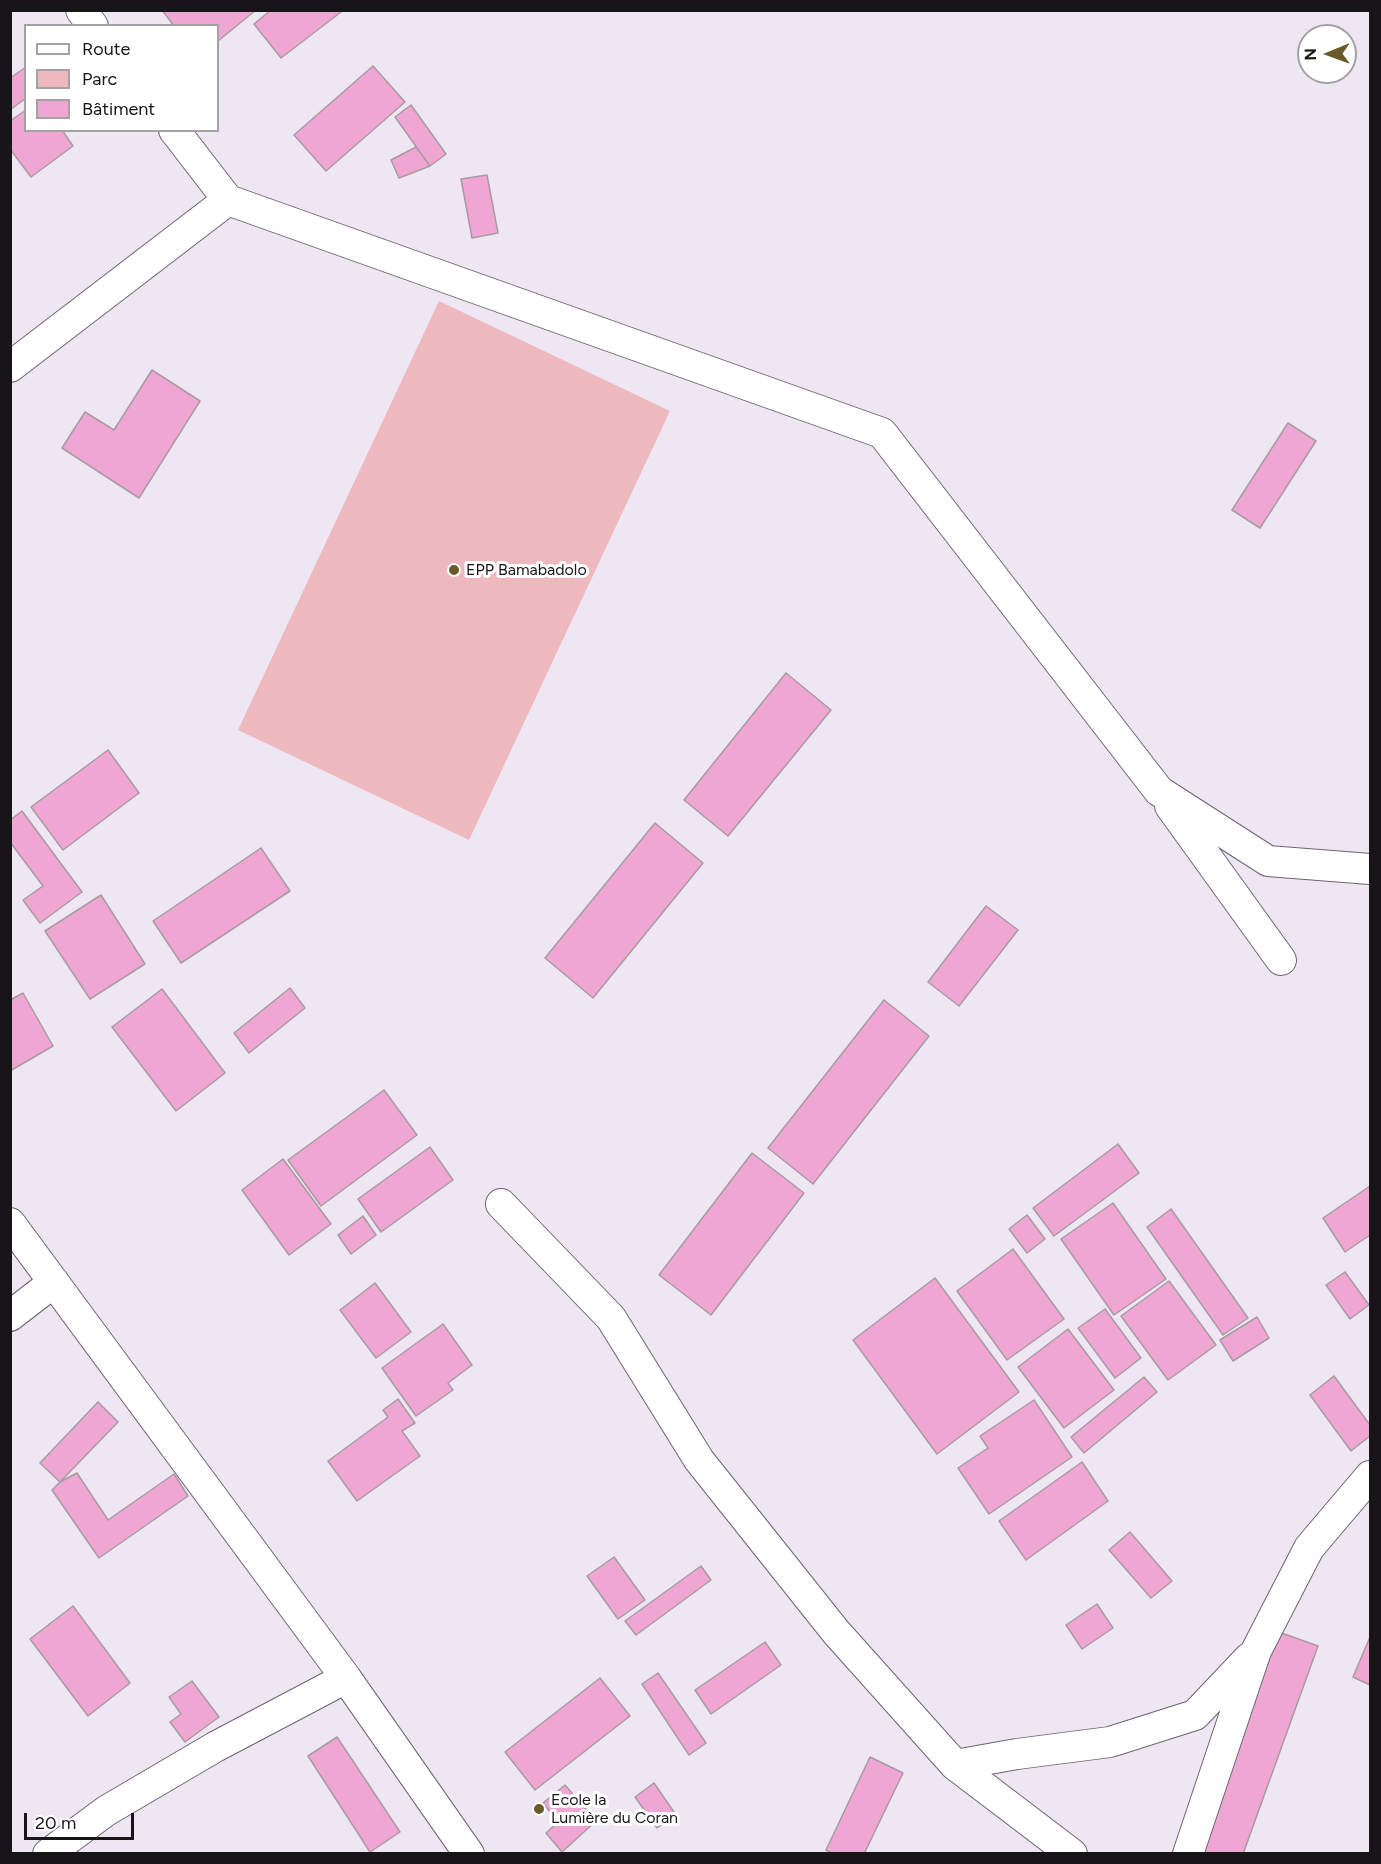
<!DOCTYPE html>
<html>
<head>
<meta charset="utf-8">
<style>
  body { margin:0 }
  #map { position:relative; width:1381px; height:1864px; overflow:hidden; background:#efe6f3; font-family:Figtree,sans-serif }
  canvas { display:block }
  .frame { position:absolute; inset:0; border:12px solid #181519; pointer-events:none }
  .legend { position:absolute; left:24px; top:24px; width:195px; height:108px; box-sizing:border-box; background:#fff; border:2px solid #a3a1a3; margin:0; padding:8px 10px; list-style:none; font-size:18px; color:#181519 }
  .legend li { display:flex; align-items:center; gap:12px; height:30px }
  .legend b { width:30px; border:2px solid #a3a1a3 }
  .north { position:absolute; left:1297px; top:24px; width:60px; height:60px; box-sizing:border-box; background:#fff; border:2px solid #a3a1a3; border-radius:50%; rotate:269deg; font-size:16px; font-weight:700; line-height:24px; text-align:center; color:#181519 }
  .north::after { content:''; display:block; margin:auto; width:21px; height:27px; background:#695a27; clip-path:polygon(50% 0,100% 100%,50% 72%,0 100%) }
  .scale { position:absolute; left:24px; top:1813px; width:110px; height:27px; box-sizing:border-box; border:3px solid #181519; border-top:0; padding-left:8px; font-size:18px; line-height:21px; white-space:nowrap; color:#181519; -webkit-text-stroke:4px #fff; paint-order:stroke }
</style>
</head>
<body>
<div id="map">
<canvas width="1381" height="1864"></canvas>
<div class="frame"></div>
<ul class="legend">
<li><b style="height:8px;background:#fff"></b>Route</li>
<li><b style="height:16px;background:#edb8be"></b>Parc</li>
<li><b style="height:16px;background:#f0a6d2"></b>Bâtiment</li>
</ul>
<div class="north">N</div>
<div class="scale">20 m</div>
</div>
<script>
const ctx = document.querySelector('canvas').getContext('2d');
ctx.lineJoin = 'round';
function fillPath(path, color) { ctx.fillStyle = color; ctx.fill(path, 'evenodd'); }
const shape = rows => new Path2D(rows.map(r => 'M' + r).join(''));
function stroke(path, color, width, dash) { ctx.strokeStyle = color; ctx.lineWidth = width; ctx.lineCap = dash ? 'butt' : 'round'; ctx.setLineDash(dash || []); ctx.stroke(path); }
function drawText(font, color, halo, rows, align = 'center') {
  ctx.font = font + ' Figtree,sans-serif'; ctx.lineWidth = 6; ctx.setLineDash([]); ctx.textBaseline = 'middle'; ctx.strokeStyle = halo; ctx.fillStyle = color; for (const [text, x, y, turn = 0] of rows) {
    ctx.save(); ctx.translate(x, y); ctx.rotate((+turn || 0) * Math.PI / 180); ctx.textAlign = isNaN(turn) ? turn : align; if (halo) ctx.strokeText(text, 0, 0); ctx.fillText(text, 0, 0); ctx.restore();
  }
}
fillPath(shape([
  [439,301,670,411,469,840,238,730]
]), '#edb8be');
const building = shape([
  [162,10,256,10,218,41,218,26,174,26,162,10],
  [271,10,340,10,341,12,281,58,254,24,271,10],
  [373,66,405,102,326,171,294,135,373,66],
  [26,67,26,98,10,110,10,78,26,67],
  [411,105,446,154,430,166,395,117,411,105],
  [26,110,26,130,62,130,73,146,31,177,10,149,10,121,26,110],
  [416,147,430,166,399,178,391,160,416,147],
  [487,175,498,233,472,238,461,179,487,175],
  [152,370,200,401,139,498,62,448,85,412,114,430,152,370],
  [1288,423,1316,441,1260,528,1232,510,1288,423],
  [786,673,831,710,728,836,684,800,786,673],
  [108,750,139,793,63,850,31,807,108,750],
  [22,811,82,892,40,923,23,900,43,886,10,842,10,820,22,811],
  [655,823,703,863,593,998,545,958,655,823],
  [261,848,290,891,181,963,153,921,261,848],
  [101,895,145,964,90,999,45,931,101,895],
  [986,906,1018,930,959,1006,928,982,986,906],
  [290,988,305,1008,249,1053,234,1033,290,988],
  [162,989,225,1073,176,1111,112,1027,162,989],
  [23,993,53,1046,10,1071,10,1000,23,993],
  [884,1000,929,1036,813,1184,768,1148,884,1000],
  [384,1090,417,1135,321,1206,288,1160,384,1090],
  [1118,1144,1139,1173,1054,1236,1033,1208,1118,1144],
  [430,1147,453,1180,381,1232,358,1199,430,1147],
  [752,1153,804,1193,711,1315,659,1275,752,1153],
  [283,1159,331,1224,289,1255,242,1190,283,1159],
  [1370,1186,1370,1235,1345,1252,1323,1218,1370,1186],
  [1113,1203,1166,1279,1114,1315,1061,1239,1113,1203],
  [1171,1209,1248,1318,1223,1335,1147,1227,1171,1209],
  [1027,1215,1045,1239,1027,1253,1009,1229,1027,1215],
  [363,1216,376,1235,351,1254,338,1235,363,1216],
  [1013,1249,1064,1319,1007,1360,957,1291,1013,1249],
  [1345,1272,1369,1305,1350,1319,1326,1285,1345,1272],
  [935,1278,1019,1392,937,1454,853,1340,935,1278],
  [1169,1281,1216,1345,1168,1380,1121,1316,1169,1281],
  [375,1283,411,1332,376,1358,340,1310,375,1283],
  [1105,1309,1141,1358,1115,1378,1078,1328,1105,1309],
  [1257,1317,1269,1338,1233,1361,1220,1340,1257,1317],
  [443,1324,472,1365,448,1383,453,1390,416,1416,382,1368,443,1324],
  [1068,1329,1114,1390,1064,1428,1018,1367,1068,1329],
  [1334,1376,1370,1425,1370,1436,1351,1451,1310,1395,1334,1376],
  [1144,1377,1157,1392,1084,1453,1071,1437,1144,1377],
  [398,1399,415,1423,402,1431,420,1456,357,1501,328,1461,388,1417,383,1410,398,1399],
  [1034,1400,1072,1457,989,1514,958,1468,988,1448,980,1436,1034,1400],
  [98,1402,118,1422,60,1482,40,1463,98,1402],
  [1082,1462,1108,1501,1026,1560,999,1521,1082,1462],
  [77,1473,108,1520,174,1474,188,1496,99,1558,52,1490,60,1482,77,1473],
  [1130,1532,1172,1581,1151,1598,1109,1550,1130,1532],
  [614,1557,645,1600,618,1619,587,1576,614,1557],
  [701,1566,711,1580,636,1635,625,1621,701,1566],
  [1097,1604,1113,1628,1082,1649,1066,1625,1097,1604],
  [73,1606,130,1683,88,1716,30,1639,73,1606],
  [1276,1631,1318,1646,1243,1854,1196,1854,1276,1631],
  [1370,1637,1370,1685,1353,1677,1370,1637],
  [765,1642,781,1665,711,1714,695,1690,765,1642],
  [658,1673,706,1743,689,1755,642,1684,658,1673],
  [600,1678,630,1716,535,1790,505,1752,600,1678],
  [192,1681,219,1717,185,1742,170,1722,181,1714,169,1697,192,1681],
  [337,1737,400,1832,370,1852,308,1756,337,1737],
  [870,1757,903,1773,864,1854,834,1854,826,1850,870,1757],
  [654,1783,676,1815,657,1828,635,1797,654,1783],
  [565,1785,596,1821,562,1852,546,1833,558,1822,543,1803,565,1785]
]);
fillPath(building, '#f0a6d2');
stroke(building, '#a89aa1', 1.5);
const street = shape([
  [81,10,93,26],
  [174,130,228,200,882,433,1159,791,1268,861,1370,869],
  [10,367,228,200],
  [1170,806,1281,960],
  [501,1204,611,1318,699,1460,836,1632,955,1765,1072,1854],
  [10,1223,346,1678,469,1854],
  [10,1316,54,1282],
  [955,1765,1017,1754,1110,1742,1195,1715,1249,1658],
  [48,1854,106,1811,215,1747,346,1678],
  [1188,1854,1256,1651,1309,1548,1370,1476]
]);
stroke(street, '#6c6570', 32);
stroke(street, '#fff', 30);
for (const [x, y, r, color] of [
  [454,570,6,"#695a27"],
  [539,1809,6,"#695a27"]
]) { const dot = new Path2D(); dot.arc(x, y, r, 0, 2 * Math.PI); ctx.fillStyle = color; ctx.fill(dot); stroke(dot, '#fff', 2); }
drawText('16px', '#181519', '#fff', [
  ["EPP Bamabadolo",466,570],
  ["Ecole la",551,1800],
  ["Lumière du Coran",551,1818]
], 'left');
</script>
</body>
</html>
